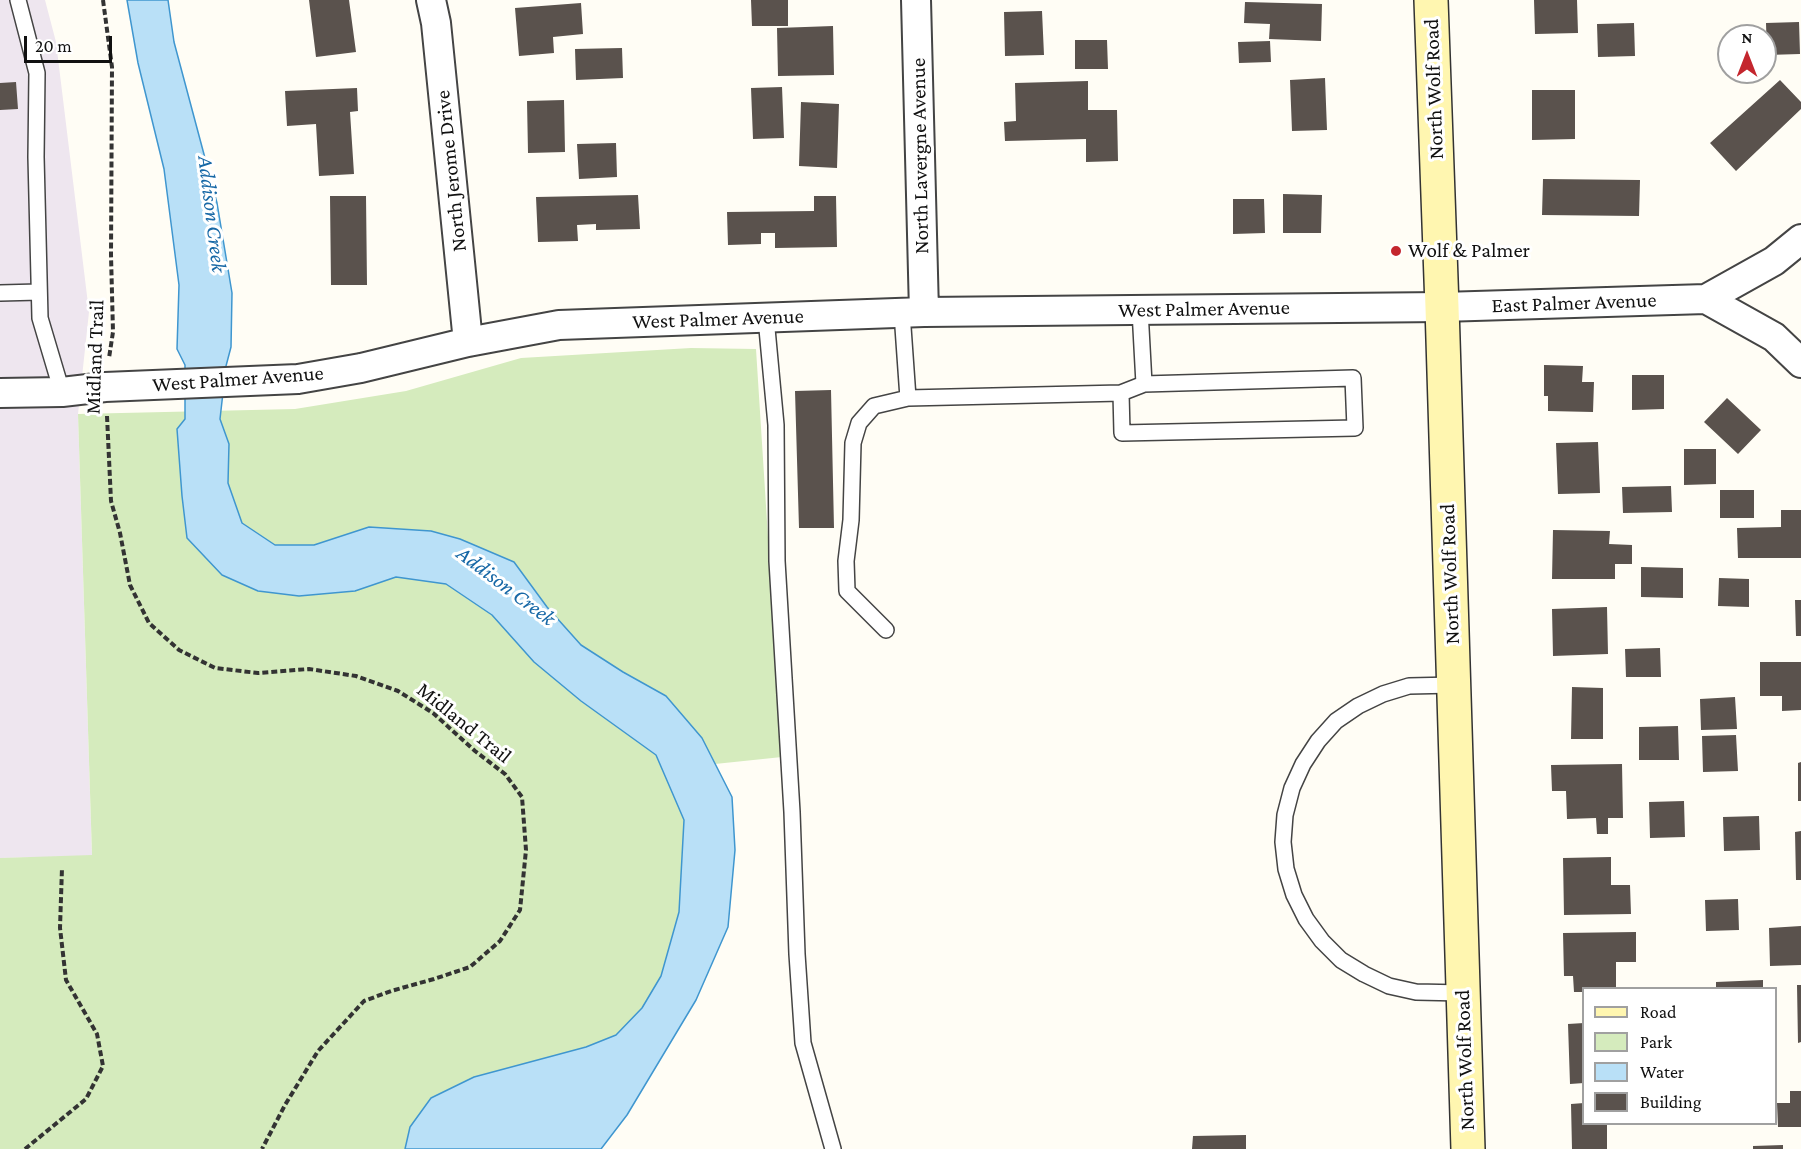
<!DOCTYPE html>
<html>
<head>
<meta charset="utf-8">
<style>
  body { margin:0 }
  #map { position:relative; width:1801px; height:1149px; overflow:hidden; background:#fffdf5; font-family:"Crimson Pro",serif }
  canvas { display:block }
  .legend { position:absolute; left:1582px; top:987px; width:195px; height:138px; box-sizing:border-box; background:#fff; border:2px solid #a0a0a0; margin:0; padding:8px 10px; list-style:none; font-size:18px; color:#111 }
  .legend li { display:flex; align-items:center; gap:12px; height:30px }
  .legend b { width:30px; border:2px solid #a0a0a0 }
  .north { position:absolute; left:1717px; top:24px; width:60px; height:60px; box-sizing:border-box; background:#fff; border:2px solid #a0a0a0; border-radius:50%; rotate:0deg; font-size:16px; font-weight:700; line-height:24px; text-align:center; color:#111 }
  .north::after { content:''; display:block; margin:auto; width:21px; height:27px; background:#c4262e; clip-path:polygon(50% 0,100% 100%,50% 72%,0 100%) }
  .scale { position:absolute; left:24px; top:36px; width:88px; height:27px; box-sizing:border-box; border:3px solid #111; border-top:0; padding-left:8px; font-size:18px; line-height:21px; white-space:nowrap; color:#111; -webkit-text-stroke:4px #fff; paint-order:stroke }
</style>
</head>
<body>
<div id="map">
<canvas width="1801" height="1149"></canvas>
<ul class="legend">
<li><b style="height:8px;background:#fff6b0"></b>Road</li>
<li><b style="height:16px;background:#d5ebbd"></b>Park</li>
<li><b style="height:16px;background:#b9e0f7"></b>Water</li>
<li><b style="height:16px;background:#5a524d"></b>Building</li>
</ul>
<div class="north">N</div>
<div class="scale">20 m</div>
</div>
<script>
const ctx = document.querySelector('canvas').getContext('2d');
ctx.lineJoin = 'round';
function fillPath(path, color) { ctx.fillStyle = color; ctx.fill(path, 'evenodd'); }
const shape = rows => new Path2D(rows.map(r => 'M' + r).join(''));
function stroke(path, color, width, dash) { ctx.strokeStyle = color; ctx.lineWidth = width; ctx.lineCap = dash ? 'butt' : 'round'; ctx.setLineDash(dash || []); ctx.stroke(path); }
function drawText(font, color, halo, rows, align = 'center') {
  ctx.font = font + ' "Crimson Pro",serif'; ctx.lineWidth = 6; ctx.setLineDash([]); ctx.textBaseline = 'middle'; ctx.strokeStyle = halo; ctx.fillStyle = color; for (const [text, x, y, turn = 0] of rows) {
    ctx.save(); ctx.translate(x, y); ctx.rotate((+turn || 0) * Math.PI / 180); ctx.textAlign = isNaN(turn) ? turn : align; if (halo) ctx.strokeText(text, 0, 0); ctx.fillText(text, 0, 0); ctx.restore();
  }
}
fillPath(shape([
  [0,0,45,0,56,42,89,312,78,414,92,856,0,858]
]), '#eee6ef');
fillPath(shape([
  [691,348,756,349,782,757,715,764,735,850,708,974,601,1149,0,1149,0,858,92,855,78,414,295,409,406,391,521,358]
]), '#d5ebbd');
const water = shape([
  [127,0,168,0,174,42,217,203,232,293,231,347,226,366,220,419,229,444,228,483,242,523,275,545,314,545,369,527,431,531,460,539,514,562,547,607,581,645,623,672,666,696,702,738,732,797,735,850,728,927,696,1000,627,1115,601,1149,405,1149,410,1127,431,1098,474,1077,586,1047,616,1035,642,1008,661,976,679,912,684,820,656,755,581,701,534,662,492,615,446,584,396,577,355,591,299,596,258,591,222,575,187,538,182,496,177,429,185,419,185,365,177,349,179,285,164,169,138,63,127,0]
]);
fillPath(water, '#b9e0f7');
stroke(water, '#3f96cf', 1.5);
fillPath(shape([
  [309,0,349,0,356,52,316,57],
  [751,0,788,0,788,26,752,26],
  [1534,0,1577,0,1578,33,1535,34],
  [1245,2,1322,4,1321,41,1269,39,1270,24,1244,23],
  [581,3,583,34,553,37,554,53,519,56,515,8],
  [1042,11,1044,55,1005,56,1004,12],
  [1799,22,1800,54,1767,55,1766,23],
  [1634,23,1635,56,1598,57,1597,24],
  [833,26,834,75,778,76,777,28],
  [1075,40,1107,40,1108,69,1075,69],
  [1270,41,1271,62,1239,63,1238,42],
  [622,48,623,78,576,80,575,49],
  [1325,78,1327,130,1292,131,1290,80],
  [1780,80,1801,102,1801,109,1736,171,1710,143],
  [1088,81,1088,110,1117,110,1118,161,1086,162,1086,139,1005,141,1004,122,1016,121,1015,83],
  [16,82,18,109,0,110,0,83],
  [782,87,784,138,753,139,751,88],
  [357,88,358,111,350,112,354,174,319,176,316,124,287,126,285,91],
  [1532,90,1575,90,1575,139,1532,140],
  [564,100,565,152,528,153,527,101],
  [801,102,839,104,837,168,799,166],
  [616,143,617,177,579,179,577,144],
  [1543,179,1640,180,1639,216,1542,215],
  [1283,194,1322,195,1321,233,1283,233],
  [638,195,640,229,596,230,596,224,577,225,578,241,538,242,536,197],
  [330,196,366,196,367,285,331,285],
  [814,196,836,196,837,247,775,248,775,233,761,233,761,244,728,245,727,212,814,211],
  [1233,199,1264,199,1265,233,1233,234],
  [1544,365,1583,366,1582,382,1594,382,1593,412,1548,411,1548,396,1544,396],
  [1632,375,1664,375,1664,409,1632,410],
  [831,390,834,528,799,528,795,391],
  [1727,398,1761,430,1738,454,1704,422],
  [1598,442,1600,493,1558,494,1556,443],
  [1684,449,1716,449,1716,484,1684,485],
  [1671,486,1672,512,1623,513,1622,487],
  [1720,490,1754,490,1754,518,1720,518],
  [1781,510,1801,510,1801,558,1738,558,1737,528,1781,527],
  [1553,530,1610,531,1609,544,1632,545,1632,564,1615,564,1615,579,1552,579],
  [1641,567,1683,568,1683,598,1641,597],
  [1719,578,1749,579,1749,607,1718,606],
  [1795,600,1801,600,1801,636,1796,636],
  [1607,607,1608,654,1553,656,1552,609],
  [1660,648,1661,677,1626,677,1625,649],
  [1760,662,1801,662,1801,710,1782,711,1782,696,1760,696],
  [1572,687,1603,688,1603,739,1571,739],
  [1735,697,1737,729,1701,730,1700,699],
  [1678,726,1679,760,1639,760,1639,727],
  [1736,735,1738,771,1703,772,1702,736],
  [1801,762,1801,801,1798,801,1798,763],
  [1622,764,1623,818,1608,818,1608,834,1597,834,1596,818,1567,819,1566,791,1552,791,1551,765],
  [1684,801,1685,837,1650,838,1649,802],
  [1759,816,1760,850,1724,851,1723,817],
  [1801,831,1801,880,1796,880,1795,832],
  [1611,857,1611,885,1630,885,1631,914,1564,915,1563,858],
  [1738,899,1739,930,1706,931,1705,900],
  [1801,926,1801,965,1770,966,1769,928],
  [1636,932,1636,962,1616,962,1616,988,1584,988,1584,992,1574,992,1573,976,1564,976,1563,933],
  [1763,980,1763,988,1716,988,1716,982],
  [1797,985,1801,985,1801,1042,1798,1043],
  [1584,1023,1584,1083,1570,1084,1568,1024],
  [1790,1091,1801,1091,1801,1127,1778,1127,1777,1103,1790,1103],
  [1584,1103,1584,1124,1607,1124,1607,1149,1572,1149,1571,1104],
  [1246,1135,1246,1149,1192,1149,1193,1136],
  [1783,1145,1783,1149,1753,1149,1753,1146]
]), '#5a524d');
const lane = shape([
  [18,0,37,73,36,157,40,318,62,392],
  [0,293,39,292],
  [1140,310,1144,384],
  [902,313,908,398,1121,393,1144,384,1353,378,1355,428,1122,433,1121,393],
  [766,318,776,425,777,561,792,812,797,954,803,1043,833,1149],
  [886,630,847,591,846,561,851,520,853,443,859,423,874,406,908,398],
  [1454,685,1409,686,1383,694,1358,706,1336,721,1318,741,1303,764,1292,788,1285,815,1283,842,1286,869,1294,895,1306,919,1322,941,1341,960,1364,974,1389,986,1416,992,1463,993]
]);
const street = shape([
  [431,0,436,23,468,342],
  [916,0,924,312],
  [1706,299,1774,337,1801,363],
  [0,393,62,392,105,387,298,379,361,368,468,342,559,325,924,312,1442,307,1706,299,1774,261,1801,239]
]);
const secondary = shape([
  [1431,0,1442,307,1468,1149]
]);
stroke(lane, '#444', 18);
stroke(street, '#444', 32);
stroke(secondary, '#333', 36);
stroke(shape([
  [103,0,112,67,111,255,113,332,109,358],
  [107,416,111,501,120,533,130,585,149,623,179,650,215,668,258,673,309,669,356,676,398,691,433,713,475,751,505,774,522,797,526,850,520,910,500,941,470,967,434,979,391,991,364,1001,318,1051,285,1105,262,1149],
  [25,1149,86,1099,103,1066,97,1034,66,980,60,928,62,868]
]), '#333', 4, [6, 3]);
stroke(lane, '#fff', 15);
stroke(street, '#fff', 28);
stroke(secondary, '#fff6b0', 33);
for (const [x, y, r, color] of [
  [1396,251,6,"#c4262e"]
]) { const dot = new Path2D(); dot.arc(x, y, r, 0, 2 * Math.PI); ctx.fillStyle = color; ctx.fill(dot); stroke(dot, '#fff', 2); }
drawText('21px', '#111', '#fff', [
  ["North Wolf Road",1434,89,-92],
  ["North Lavergne Avenue",920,156,-91],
  ["North Jerome Drive",451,171,-96],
  ["East Palmer Avenue",1574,303,-2],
  ["West Palmer Avenue",1204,309,-1],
  ["West Palmer Avenue",718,319,-2],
  ["Midland Trail",95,357,-88],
  ["West Palmer Avenue",238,379,-4],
  ["North Wolf Road",1450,574,-92],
  ["Midland Trail",464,723,39],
  ["North Wolf Road",1465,1060,-92]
]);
drawText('21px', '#111', '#fff', [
  ["Wolf & Palmer",1408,251]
], 'left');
drawText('italic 22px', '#1768a6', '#fff', [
  ["Addison Creek",212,214,83],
  ["Addison Creek",506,586,37]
]);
</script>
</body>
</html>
